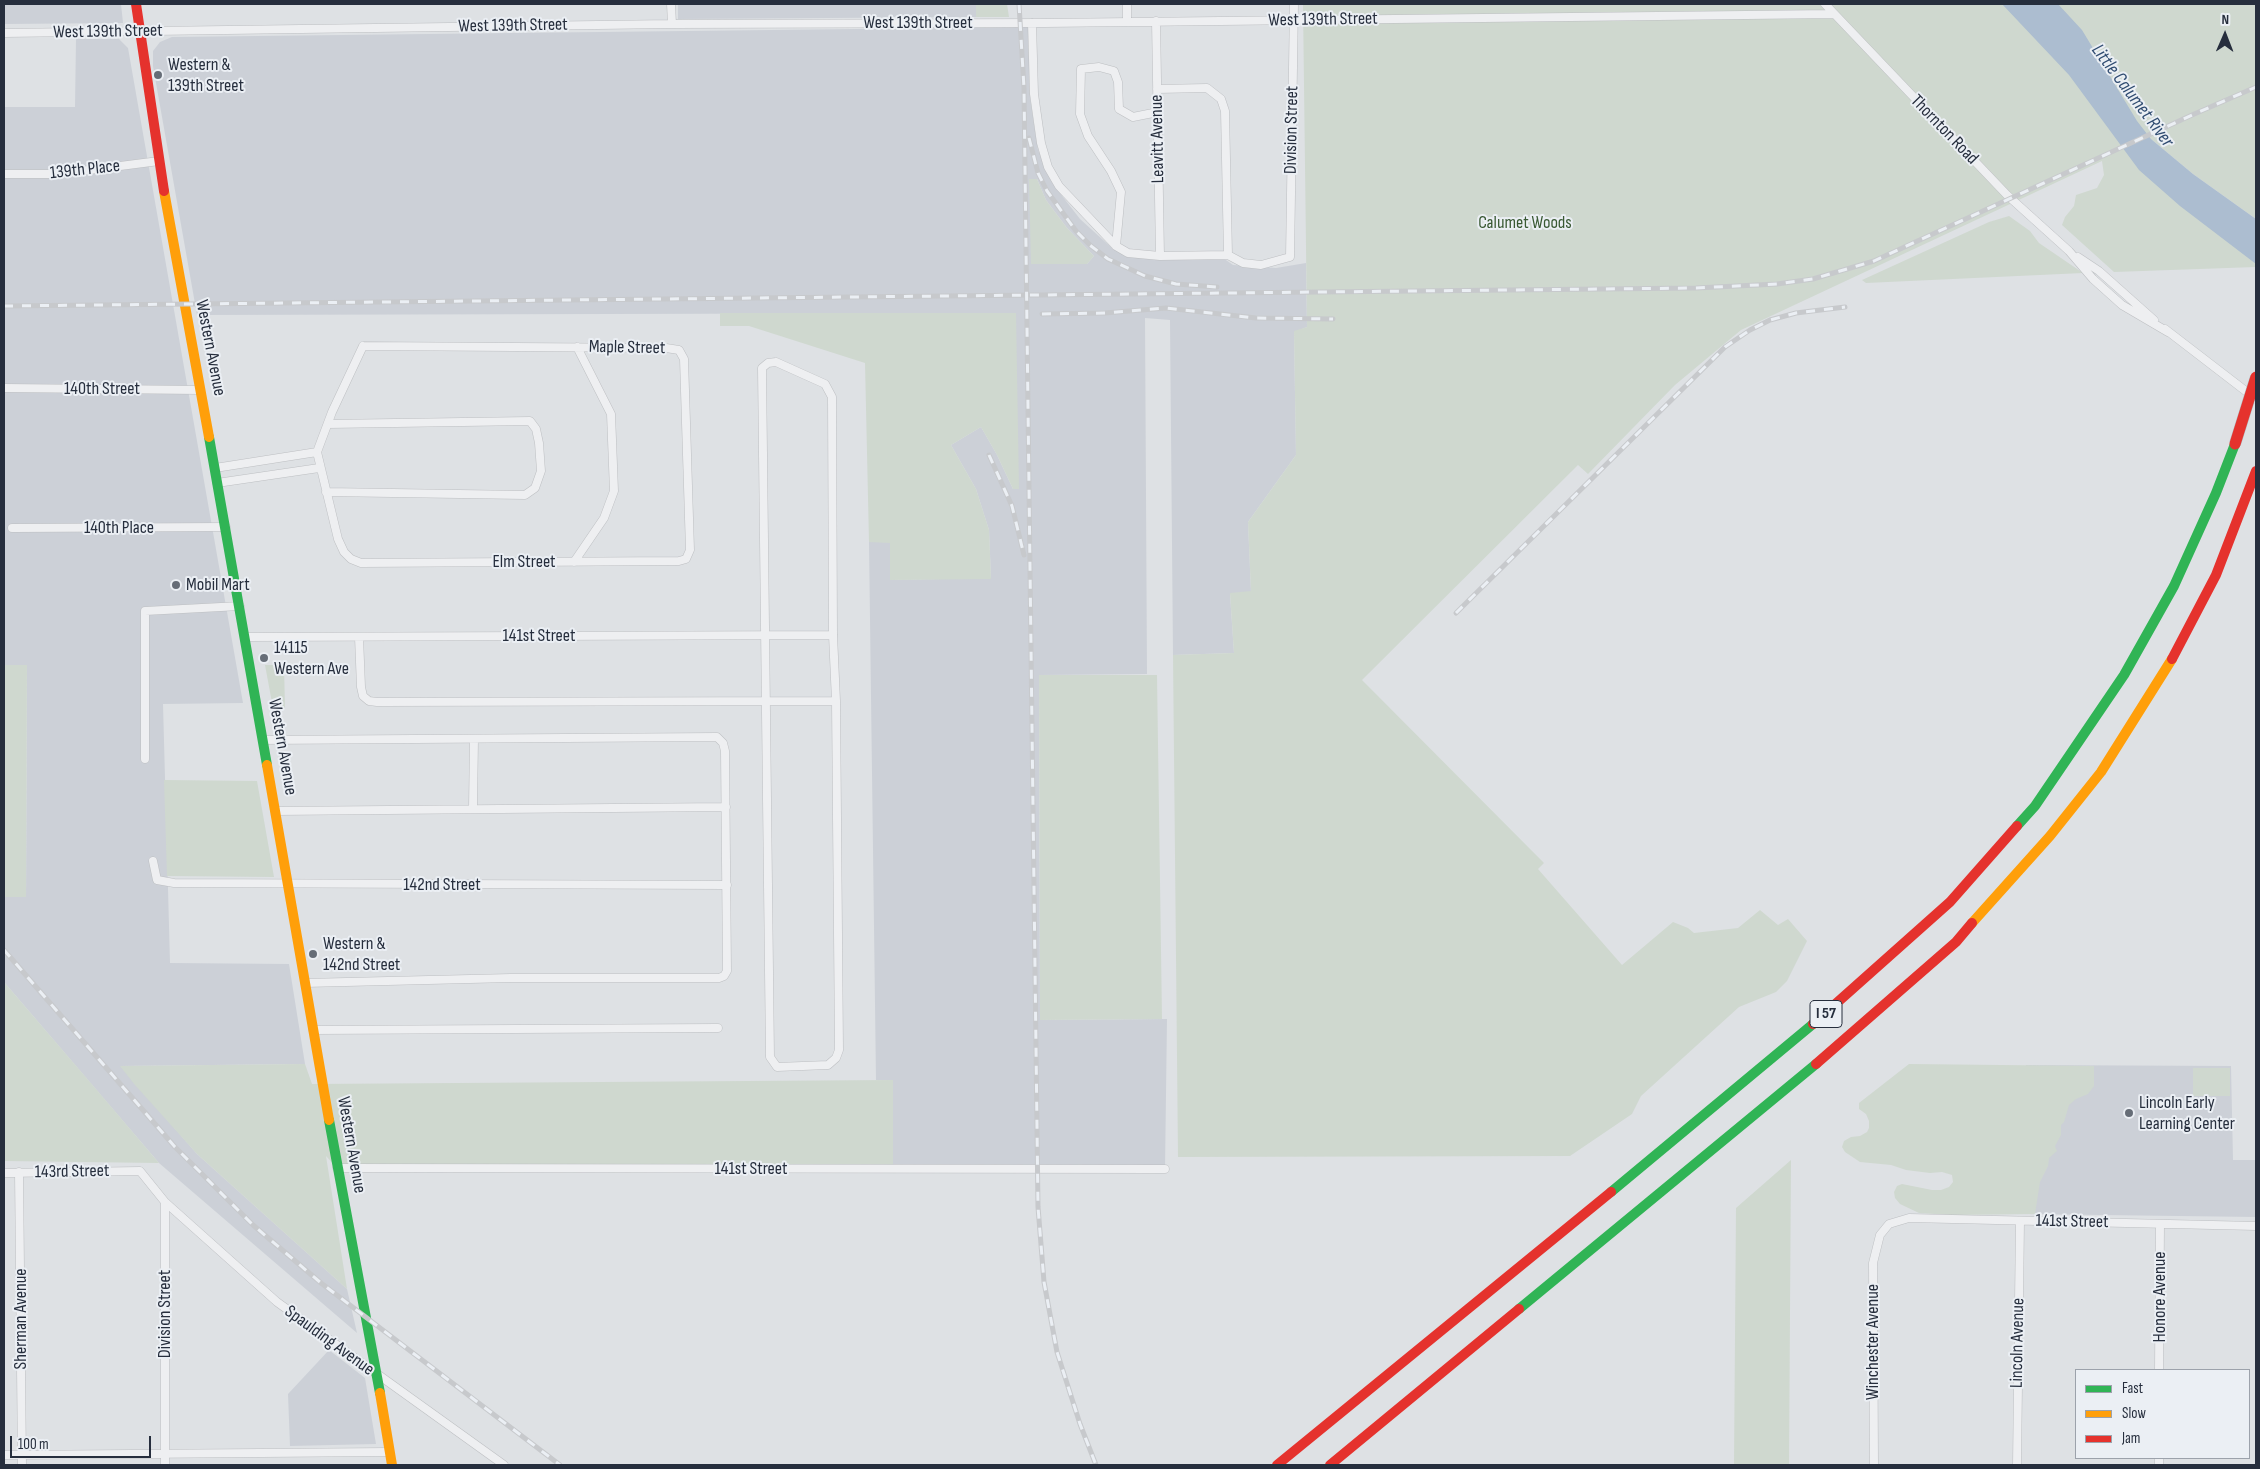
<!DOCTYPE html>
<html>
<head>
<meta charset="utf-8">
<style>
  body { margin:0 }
  #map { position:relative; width:2260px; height:1469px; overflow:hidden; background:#dee1e4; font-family:"Sofia Sans Condensed",sans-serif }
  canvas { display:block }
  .frame { position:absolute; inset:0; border:5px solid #262e3d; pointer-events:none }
  .legend { position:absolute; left:2075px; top:1369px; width:175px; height:90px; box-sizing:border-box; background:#ebeff4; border:1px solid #9ca2ab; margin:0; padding:6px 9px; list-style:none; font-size:15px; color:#262e3d }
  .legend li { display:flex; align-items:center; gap:10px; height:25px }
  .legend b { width:25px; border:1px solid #9ca2ab }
  .north { position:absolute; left:2200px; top:10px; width:50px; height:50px; -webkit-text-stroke:4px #ebeff4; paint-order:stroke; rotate:1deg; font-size:14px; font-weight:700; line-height:20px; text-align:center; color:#262e3d }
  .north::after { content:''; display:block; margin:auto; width:18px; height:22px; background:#262e3d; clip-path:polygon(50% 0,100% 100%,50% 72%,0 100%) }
  .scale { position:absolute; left:10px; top:1436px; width:141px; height:22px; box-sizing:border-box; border:2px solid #262e3d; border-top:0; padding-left:6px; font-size:15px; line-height:18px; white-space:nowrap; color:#262e3d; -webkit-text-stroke:4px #ebeff4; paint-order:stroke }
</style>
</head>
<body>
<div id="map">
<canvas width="2260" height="1469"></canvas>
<div class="frame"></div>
<ul class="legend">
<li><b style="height:6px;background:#30b455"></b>Fast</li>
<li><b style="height:6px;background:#ff9f0a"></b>Slow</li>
<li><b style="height:6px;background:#e5322d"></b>Jam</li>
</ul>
<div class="north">N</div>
<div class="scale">100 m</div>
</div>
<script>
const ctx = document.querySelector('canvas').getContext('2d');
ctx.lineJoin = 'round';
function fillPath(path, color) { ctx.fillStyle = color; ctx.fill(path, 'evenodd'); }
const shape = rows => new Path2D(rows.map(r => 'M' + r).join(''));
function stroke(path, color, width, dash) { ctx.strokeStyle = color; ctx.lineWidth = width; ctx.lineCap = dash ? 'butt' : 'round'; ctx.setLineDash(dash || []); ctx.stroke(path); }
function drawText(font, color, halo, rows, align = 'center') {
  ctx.font = font + ' "Sofia Sans Condensed",sans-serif'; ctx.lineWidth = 4; ctx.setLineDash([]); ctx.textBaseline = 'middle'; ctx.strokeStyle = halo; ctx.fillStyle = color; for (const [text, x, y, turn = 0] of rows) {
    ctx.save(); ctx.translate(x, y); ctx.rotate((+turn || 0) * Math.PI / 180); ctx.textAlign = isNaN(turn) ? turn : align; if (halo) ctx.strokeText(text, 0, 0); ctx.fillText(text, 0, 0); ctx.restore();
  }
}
fillPath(shape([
  [4,4,121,4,123,23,4,24],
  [678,4,976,4,976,17,678,19],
  [1028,27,1030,98,1038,150,1056,188,1080,219,1113,249,1136,258,1223,258,1233,265,1276,268,1306,263,1307,327,1294,332,1296,455,1248,522,1251,592,1230,594,1234,653,1173,655,1170,320,1145,318,1147,674,1039,675,1040,1020,1167,1019,1165,1169,893,1169,893,1080,876,1080,869,542,890,542,890,580,991,578,989,530,976,489,951,445,981,427,997,455,1013,489,1016,313,197,315,153,66,153,51,160,42,172,37],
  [1029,179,1037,179,1046,200,1067,228,1094,256,1087,264],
  [76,39,119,39,128,48,243,703,163,704,170,963,289,964,305,1064,121,1066,197,1154,347,1289,357,1333,159,1163,4,982,4,897,26,897,27,665,4,665,4,107,75,107],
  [2026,1065,2231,1066,2233,1160,2256,1160,2256,1217,2024,1214],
  [329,1350,365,1378,376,1444,290,1446,288,1394]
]), '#ccd0d7');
fillPath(shape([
  [976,4,1007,4,1009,17,976,17],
  [1303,4,2256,4,2256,219,2193,174,2151,139,2256,262,2256,267,2114,272,2062,225,2065,217,2074,206,2076,195,2097,188,2104,175,2102,161,1741,330,1675,385,1588,474,1578,465,1362,680,1544,863,1538,869,1622,965,1673,922,1688,928,1694,933,1738,928,1760,910,1778,925,1788,919,1807,941,1787,981,1776,992,1739,1007,1641,1096,1632,1114,1570,1156,1178,1157,1173,655,1234,653,1230,593,1251,591,1248,522,1296,455,1294,331,1307,327],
  [1029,179,1037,179,1046,200,1067,228,1094,256,1087,264,1031,264],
  [2009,216,2030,231,2039,243,2083,273,1866,283,1862,280,1989,222],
  [720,313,1016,313,1019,489,1013,489,997,455,981,427,951,445,976,489,989,530,991,579,890,580,890,543,869,542,865,363,749,326,720,326],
  [4,665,27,665,26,897,4,897],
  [265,665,284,665,285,708,273,708],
  [1039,675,1157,675,1162,1019,1040,1020],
  [164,780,257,781,274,877,167,876],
  [4,982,96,1089,159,1163,4,1161],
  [305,1064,312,1084,893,1080,893,1169,337,1168,326,1156,347,1289,197,1154,135,1085,120,1066],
  [1909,1064,2094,1066,2094,1086,2088,1094,2076,1099,2069,1105,2064,1122,2061,1125,2061,1135,2055,1146,2057,1151,2049,1158,2048,1166,2040,1182,2035,1214,1950,1215,1919,1213,1900,1204,1895,1198,1894,1192,1897,1186,1902,1184,1932,1190,1941,1190,1949,1187,1953,1182,1952,1175,1942,1172,1930,1173,1906,1170,1891,1165,1860,1162,1845,1152,1842,1147,1844,1141,1851,1137,1860,1136,1867,1132,1869,1128,1869,1121,1866,1114,1859,1109,1859,1103],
  [2193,1068,2230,1068,2230,1096,2193,1096],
  [1791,1160,1789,1465,1734,1465,1736,1208]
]), '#cfd8cf');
fillPath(shape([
  [2002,4,2058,4,2082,30,2137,121,2151,139,2193,174,2256,219,2256,264,2180,206,2139,170,2069,75]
]), '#acbdd0');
const street = shape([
  [671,4,672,24],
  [1127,4,1127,22],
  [1825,4,2007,195,2069,251,2093,279,2122,305,2168,332],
  [1156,21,1160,256],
  [1032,23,1034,94,1041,143,1048,167,1059,186,1116,246,1128,253,1160,256,1228,255,1243,263,1261,265,1290,257,1294,4],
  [4,33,672,24,1045,23,1833,14],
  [1157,89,1207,88,1221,99,1225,111,1228,255],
  [4,174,58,174,159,161],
  [1116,246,1121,192,1111,171,1088,136,1080,114,1081,69,1099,67,1114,71,1118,82,1119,109,1133,117,1158,112],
  [2078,257,2099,271,2154,320],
  [2165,329,2256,399],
  [363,346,666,348,679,350,684,359,690,550,686,559,679,561,361,563,351,559,344,552,338,539,317,452,332,412,363,346],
  [776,362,825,384,832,397,833,635,836,701,839,1050,836,1058,828,1065,777,1067,770,1057,762,368,768,363,776,362],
  [4,388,200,390],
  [215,468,317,452],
  [217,483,319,468],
  [326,492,525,495,535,488,541,471,539,443,536,429,530,421,328,424],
  [12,528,226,527],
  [574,562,604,518,614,491,611,414,577,347],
  [245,637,833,635],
  [359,637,361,687,363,696,369,701,377,702,836,701],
  [263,740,717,737,723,743,725,751,727,971,724,976,719,978,511,978,305,983],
  [145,759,145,611,240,606],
  [473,808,474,739],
  [275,811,726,807],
  [153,861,157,880,174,883,727,885],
  [313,1030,718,1028],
  [337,1168,1165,1169],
  [19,1172,22,1465],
  [4,1173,140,1171,165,1202,165,1465],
  [165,1202,277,1302,504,1465],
  [2159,1370,2160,1224],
  [4,1455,389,1452],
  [1874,1465,1873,1263,1880,1235,1889,1224,1909,1218,2256,1226],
  [2017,1465,2020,1221],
  [2159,1465,2159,1458]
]);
stroke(street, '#bdbfc2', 9);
stroke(street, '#eeeff1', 8);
stroke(shape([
  [209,437,267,765],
  [2017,826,2035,806,2124,675,2174,586,2216,493,2235,444],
  [329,1120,380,1393],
  [1611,1192,1813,1024],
  [1519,1309,1816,1064]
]), '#30b455', 10);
stroke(shape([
  [164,191,209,437],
  [267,765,329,1120],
  [1972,923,2050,836,2101,772,2172,659],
  [380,1393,392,1465]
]), '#ff9f0a', 10);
stroke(shape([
  [136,4,164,191],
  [2172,659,2216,575,2256,471],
  [1813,1024,1950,902,2017,826],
  [1816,1064,1956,942,1972,923],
  [1277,1465,1611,1192],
  [1330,1465,1519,1309]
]), '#e5322d', 10);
const rail = shape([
  [1019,4,1024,88,1038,1207,1044,1282,1057,1352,1080,1424,1096,1465],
  [1029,138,1038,173,1047,191,1076,231,1091,246,1108,259,1145,276,1176,284,1217,287],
  [4,306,1696,288,1777,284,1813,279,1874,261,2192,115,2256,87],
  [1042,314,1105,313,1166,308,1256,318,1333,319],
  [989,455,1012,506,1024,555],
  [1456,613,1725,347,1750,330,1770,320,1796,313,1845,307],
  [4,950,175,1147,253,1225,321,1283,560,1465]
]);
stroke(rail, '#c7c9cc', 5);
stroke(rail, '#ebeff4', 3, [9]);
const jamBridge = shape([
  [2235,444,2256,377]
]);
stroke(jamBridge, '#b0b4b9', 12, []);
stroke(jamBridge, '#e5322d', 11);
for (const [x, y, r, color] of [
  [158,75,5,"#666d77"],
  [176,585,5,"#666d77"],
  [264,658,5,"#666d77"],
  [313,954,5,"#666d77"],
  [2129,1113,5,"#666d77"]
]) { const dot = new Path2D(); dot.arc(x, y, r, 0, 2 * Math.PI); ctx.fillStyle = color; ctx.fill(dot); stroke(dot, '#ebeff4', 2); }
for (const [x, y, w] of [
  [1826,1014,32]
]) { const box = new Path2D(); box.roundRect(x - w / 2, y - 13.5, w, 27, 4); ctx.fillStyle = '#ebeff4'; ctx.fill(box); stroke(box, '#262e3d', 1); }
drawText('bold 16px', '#262e3d', null, [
  ["I 57",1826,1014]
]);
drawText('18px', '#262e3d', '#ebeff4', [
  ["West 139th Street",1323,20,-1],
  ["West 139th Street",918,23],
  ["West 139th Street",513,26,-1],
  ["West 139th Street",108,32,-1],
  ["Division Street",1292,130,-89],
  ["Thornton Road",1944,130,46],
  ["Leavitt Avenue",1158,139,-91],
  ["139th Place",85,170,-6],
  ["Western Avenue",210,348,79],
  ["Maple Street",627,348,1],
  ["140th Street",102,389],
  ["140th Place",119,528],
  ["Elm Street",524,562],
  ["141st Street",539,636],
  ["Western Avenue",282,747,80],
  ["142nd Street",442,885],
  ["Western Avenue",351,1145,80],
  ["141st Street",751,1169],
  ["143rd Street",72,1172,-1],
  ["141st Street",2072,1222,1],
  ["Honore Avenue",2160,1297,-90],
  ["Division Street",165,1314,-90],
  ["Sherman Avenue",21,1319,-90],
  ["Spaulding Avenue",329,1341,36],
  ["Winchester Avenue",1873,1342,-90],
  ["Lincoln Avenue",2018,1343,-89]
]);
drawText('18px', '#262e3d', '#ebeff4', [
  ["Western &",168,65],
  ["139th Street",168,86],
  ["Mobil Mart",186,585],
  ["14115",274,648],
  ["Western Ave",274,669],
  ["Western &",323,944],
  ["142nd Street",323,965],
  ["Lincoln Early",2139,1103],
  ["Learning Center",2139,1124]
], 'left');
drawText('18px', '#395933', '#ebeff4', [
  ["Calumet Woods",1525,223]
]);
drawText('italic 19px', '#304c71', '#ebeff4', [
  ["Little Calumet River",2132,96,53]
]);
</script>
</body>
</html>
